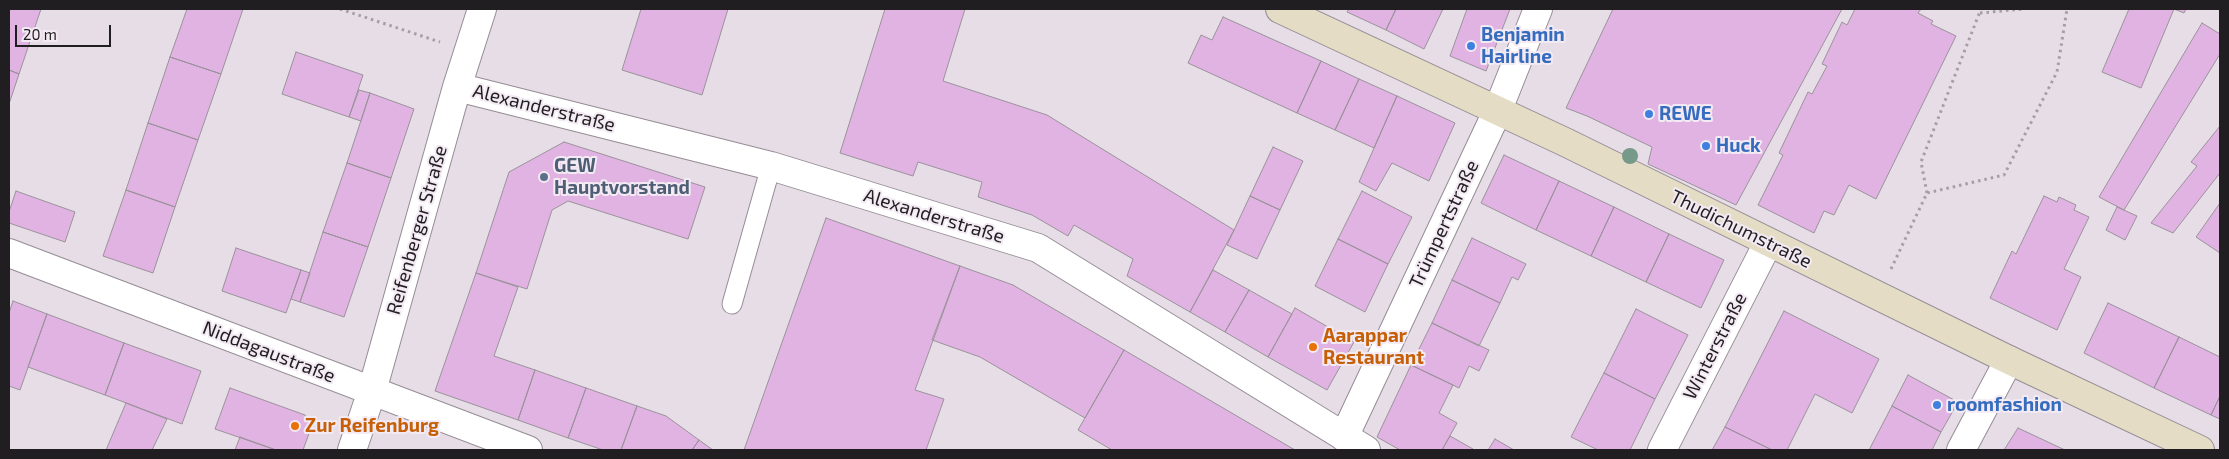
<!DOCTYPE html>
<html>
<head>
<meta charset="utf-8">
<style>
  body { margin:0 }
  #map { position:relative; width:2229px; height:459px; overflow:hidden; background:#e6dde6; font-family:"Exo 2",sans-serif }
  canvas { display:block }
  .frame { position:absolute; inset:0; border:10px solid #211e21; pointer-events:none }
  .scale { position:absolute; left:15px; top:25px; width:96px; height:22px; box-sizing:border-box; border:2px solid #211e21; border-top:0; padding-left:6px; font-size:15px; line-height:18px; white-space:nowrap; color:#211e21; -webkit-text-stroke:4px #f3eaf3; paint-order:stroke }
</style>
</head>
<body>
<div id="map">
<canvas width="2229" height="459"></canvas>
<div class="frame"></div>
<div class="scale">20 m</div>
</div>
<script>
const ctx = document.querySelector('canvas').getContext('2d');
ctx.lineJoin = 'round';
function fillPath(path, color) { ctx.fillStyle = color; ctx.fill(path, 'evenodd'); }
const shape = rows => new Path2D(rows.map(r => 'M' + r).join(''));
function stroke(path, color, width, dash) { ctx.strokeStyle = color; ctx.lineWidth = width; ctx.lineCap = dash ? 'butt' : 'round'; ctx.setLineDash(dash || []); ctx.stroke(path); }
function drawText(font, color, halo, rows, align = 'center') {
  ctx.font = font + ' "Exo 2",sans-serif'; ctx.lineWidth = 4; ctx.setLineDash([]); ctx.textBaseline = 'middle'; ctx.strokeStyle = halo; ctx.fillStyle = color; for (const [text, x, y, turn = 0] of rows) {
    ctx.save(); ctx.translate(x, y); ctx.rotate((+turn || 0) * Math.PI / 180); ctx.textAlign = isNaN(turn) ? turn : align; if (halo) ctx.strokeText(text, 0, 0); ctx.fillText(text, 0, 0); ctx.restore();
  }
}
const building = shape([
  [9,9,41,9,19,74,9,70,9,9],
  [187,9,243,9,221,74,170,57,187,9],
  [641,9,728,9,702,95,622,70,641,9],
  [885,9,965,9,943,81,1047,115,1234,230,1190,312,1127,276,1133,259,1074,225,1068,236,1032,215,978,197,982,182,918,162,913,176,840,153,885,9],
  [1349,9,1396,9,1386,30,1347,12,1349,9],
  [1396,9,1443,9,1424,49,1386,30,1396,9],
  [1467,9,1510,9,1486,71,1450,56,1467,9],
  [1613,9,1842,9,1736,205,1648,164,1652,147,1587,116,1566,108,1613,9],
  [1855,9,1921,9,1918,13,1933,21,1931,24,1956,36,1876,199,1849,185,1834,215,1824,211,1814,233,1758,205,1783,155,1779,153,1808,92,1812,94,1827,66,1822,64,1842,22,1847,25,1855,9],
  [2129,9,2186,9,2184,13,2174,9,2141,88,2102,72,2129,9],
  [1223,17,1321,61,1297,113,1188,63,1201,35,1212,40,1223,17],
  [2202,23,2220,34,2220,54,2124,210,2099,197,2202,23],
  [296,52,363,75,349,117,282,94,296,52],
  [170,57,221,74,198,140,148,123,170,57],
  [1321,61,1359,79,1335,130,1297,113,1321,61],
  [9,70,19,74,9,104,9,70],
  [1359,79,1397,96,1374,148,1335,130,1359,79],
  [359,90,370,93,361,121,349,117,359,90],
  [370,93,414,109,391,178,347,163,370,93],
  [1397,96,1455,123,1429,181,1392,163,1376,191,1359,182,1397,96],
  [148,123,198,140,175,207,126,190,148,123],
  [2220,126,2220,173,2173,233,2151,223,2197,166,2191,162,2220,126],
  [564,142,705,187,688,239,568,201,552,210,527,289,476,273,509,172,564,142],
  [1273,147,1303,161,1280,210,1250,196,1273,147],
  [1504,155,1559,181,1536,230,1481,203,1504,155],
  [347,163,391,178,368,247,323,232,347,163],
  [1559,181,1614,207,1591,256,1536,230,1559,181],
  [126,190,175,207,153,273,103,256,126,190],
  [16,191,75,212,65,242,9,223,9,212,16,191],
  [1362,191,1412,217,1388,264,1338,239,1362,191],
  [1250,196,1280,210,1257,259,1227,245,1250,196],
  [2044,196,2057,202,2059,197,2076,205,2074,210,2089,217,2064,269,2081,277,2057,330,1990,298,2012,251,2016,254,2044,196],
  [2220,203,2220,253,2196,237,2220,203],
  [1614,207,1669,234,1646,282,1591,256,1614,207],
  [2117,207,2137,216,2125,240,2106,230,2117,207],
  [826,218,960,266,915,390,944,399,926,450,744,450,826,218],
  [323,232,368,247,344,317,300,302,323,232],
  [1669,234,1724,260,1701,308,1646,282,1669,234],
  [1472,238,1526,264,1518,280,1512,277,1500,303,1452,280,1472,238],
  [1338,239,1388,264,1365,312,1315,286,1338,239],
  [236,248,301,270,286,313,222,291,236,248],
  [960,266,1013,285,1124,350,1085,418,980,357,932,340,960,266],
  [301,270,310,273,300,302,291,299,301,270],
  [1213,270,1249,290,1225,332,1190,312,1213,270],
  [476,273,518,287,494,356,535,370,518,420,435,391,476,273],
  [1452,280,1500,303,1479,346,1432,323,1452,280],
  [1249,290,1292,314,1268,357,1225,332,1249,290],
  [13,301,47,314,20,390,9,386,9,313,13,301],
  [2108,303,2179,337,2154,388,2084,353,2108,303],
  [1295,308,1354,342,1327,390,1268,357,1295,308],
  [1636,309,1688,335,1655,399,1604,373,1636,309],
  [1784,311,1879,359,1852,413,1815,394,1787,450,1772,450,1725,427,1784,311],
  [47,314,124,343,105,395,28,367,47,314],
  [1432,323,1489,350,1479,371,1469,366,1459,388,1411,365,1432,323],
  [2179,337,2220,357,2220,396,2211,415,2154,388,2179,337],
  [124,343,201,371,182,424,105,395,124,343],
  [1124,350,1295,450,1112,450,1078,430,1124,350],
  [1411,365,1453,385,1439,413,1457,423,1442,450,1400,450,1377,437,1411,365],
  [535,370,586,388,568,438,518,420,535,370],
  [1604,373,1655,399,1630,450,1598,450,1571,437,1604,373],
  [1908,375,1958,402,1941,432,1892,406,1908,375],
  [230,388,305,415,311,428,303,450,276,450,215,429,230,388],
  [586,388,637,406,621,450,603,450,568,438,586,388],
  [2220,396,2220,419,2211,415,2220,396],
  [126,403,167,419,152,450,106,450,126,403],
  [637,406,666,416,699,440,692,450,621,450,637,406],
  [1892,406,1941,432,1932,450,1869,450,1892,406],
  [1725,427,1772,450,1712,450,1725,427],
  [2018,428,2065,450,2004,450,2018,428],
  [1450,436,1473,449,1472,450,1442,450,1450,436],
  [240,437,276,450,235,450,240,437],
  [1495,439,1514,450,1488,450,1495,439],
  [699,440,713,450,692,450,699,440]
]);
fillPath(building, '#e1b3e3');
stroke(building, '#9a929a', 1);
const lane = shape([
  [732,304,771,166]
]);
const street = shape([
  [457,87,771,166,1038,248,1366,450],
  [9,253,528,450],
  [1344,437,1497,112,1538,9],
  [352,450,372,391,457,87,482,9],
  [1662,450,1768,243],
  [1961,450,2009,360]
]);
const secondary = shape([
  [1280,9,1565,142,2009,360,2200,450]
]);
stroke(lane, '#958d95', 21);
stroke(street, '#958d95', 30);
stroke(secondary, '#958d95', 30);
stroke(shape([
  [340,9,440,42],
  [1980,13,2023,9],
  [1927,193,1921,162,1981,9],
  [1891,269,1927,193,2004,175,2057,72,2067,9]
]), '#a59ea5', 3, [2.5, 4]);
stroke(lane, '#fff', 19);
stroke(street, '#fff', 28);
stroke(secondary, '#e4dcc4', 28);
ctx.fillStyle = '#779989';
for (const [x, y] of [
  [1630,156]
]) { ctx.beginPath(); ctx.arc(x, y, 8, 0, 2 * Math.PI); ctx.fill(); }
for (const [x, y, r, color] of [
  [1471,46,5,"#3f7fe0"],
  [1649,114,5,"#3f7fe0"],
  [1706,146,5,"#3f7fe0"],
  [544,177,5,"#5c6f8a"],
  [1313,347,5,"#e8710a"],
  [1937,405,5,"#3f7fe0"],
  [295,426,5,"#e8710a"]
]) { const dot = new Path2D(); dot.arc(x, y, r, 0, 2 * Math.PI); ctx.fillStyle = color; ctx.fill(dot); stroke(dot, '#f3eaf3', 2); }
drawText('bold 19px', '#366cbe', '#f3eaf3', [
  ["Benjamin",1481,35],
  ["Hairline",1481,57],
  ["REWE",1659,114],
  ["Huck",1716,146],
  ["roomfashion",1947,405]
], 'left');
drawText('19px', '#211e21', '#f3eaf3', [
  ["Alexanderstraße",544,108,14],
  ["Alexanderstraße",934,216,17],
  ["Trümpertstraße",1444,224,-65],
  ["Thudichumstraße",1741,229,26],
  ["Reifenberger Straße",417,230,-74],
  ["Winterstraße",1715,346,-63],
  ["Niddagaustraße",269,352,21]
]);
drawText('bold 19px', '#4e5e75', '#f3eaf3', [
  ["GEW",554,166],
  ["Hauptvorstand",554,188]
], 'left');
drawText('bold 19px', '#c56008', '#f3eaf3', [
  ["Aarappar",1323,336],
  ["Restaurant",1323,358],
  ["Zur Reifenburg",305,426]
], 'left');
</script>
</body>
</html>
